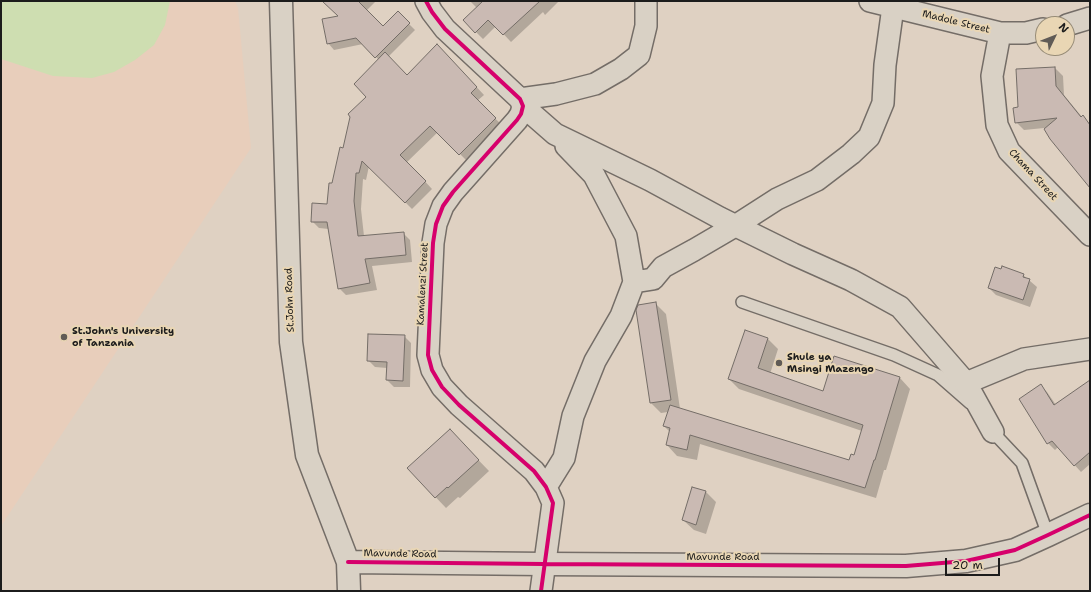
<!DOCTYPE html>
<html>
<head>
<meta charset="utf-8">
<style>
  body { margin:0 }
  #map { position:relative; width:1091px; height:592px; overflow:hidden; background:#dfd1c2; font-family:"Shantell Sans",sans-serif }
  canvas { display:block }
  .frame { position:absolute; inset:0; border:2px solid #1c1c1c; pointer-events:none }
  .north { position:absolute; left:1035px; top:16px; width:40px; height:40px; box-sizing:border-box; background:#e9d6b4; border:1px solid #978c77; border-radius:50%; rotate:47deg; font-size:11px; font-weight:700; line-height:16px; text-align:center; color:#1c1c1c }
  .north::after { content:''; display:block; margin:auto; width:14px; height:18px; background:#605b56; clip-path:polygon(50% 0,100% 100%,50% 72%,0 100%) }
  .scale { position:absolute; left:945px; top:558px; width:55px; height:18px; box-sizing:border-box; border:2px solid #1c1c1c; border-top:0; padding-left:5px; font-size:12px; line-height:14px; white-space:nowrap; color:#1c1c1c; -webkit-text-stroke:3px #e9d6b4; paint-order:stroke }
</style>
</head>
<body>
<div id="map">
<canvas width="1091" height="592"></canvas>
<div class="frame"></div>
<div class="north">N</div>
<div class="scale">20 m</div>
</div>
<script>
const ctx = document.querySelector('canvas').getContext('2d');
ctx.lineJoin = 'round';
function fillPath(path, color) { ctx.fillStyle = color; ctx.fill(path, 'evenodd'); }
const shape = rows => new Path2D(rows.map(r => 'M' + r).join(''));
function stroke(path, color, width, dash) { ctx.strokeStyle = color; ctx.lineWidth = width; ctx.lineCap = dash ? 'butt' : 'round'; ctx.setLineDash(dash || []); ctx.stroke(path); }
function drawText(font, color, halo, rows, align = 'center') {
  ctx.font = font + ' "Shantell Sans",sans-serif'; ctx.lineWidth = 4; ctx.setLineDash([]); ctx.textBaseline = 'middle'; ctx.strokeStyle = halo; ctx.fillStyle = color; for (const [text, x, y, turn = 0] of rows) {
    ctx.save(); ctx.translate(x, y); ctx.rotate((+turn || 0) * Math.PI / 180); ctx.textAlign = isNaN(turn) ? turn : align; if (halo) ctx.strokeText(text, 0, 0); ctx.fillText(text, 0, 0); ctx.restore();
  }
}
fillPath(shape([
  [1,1,235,1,238,8,251,148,1,526]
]), '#e8cebb');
fillPath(shape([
  [1,1,170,1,165,25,154,45,135,60,114,72,92,78,53,76,1,59]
]), '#cedeb1');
fillPath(shape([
  [324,1,376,1,366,11,383,28,398,13,415,30,388,57,408,76,444,52,484,95,477,101,502,125,467,161,438,132,407,162,432,189,412,209,369,166,366,180,363,179,361,209,364,236,403,233,410,240,412,262,372,266,377,290,346,295,339,288,329,229,319,228,312,221,328,205,333,184,343,149,351,117,368,97,379,60,363,44,334,50,328,43,340,17],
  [470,1,559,1,545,15,543,12,511,42,496,26,483,39,476,32,477,8],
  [1055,68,1063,76,1064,95,1082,117,1083,117,1090,124,1090,187,1051,138,1044,128,1024,130,1016,122,1019,108],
  [1023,275,1037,287,1030,307,996,295,989,288],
  [656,304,666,314,680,409,850,461,854,456,862,431,739,389,729,379,768,339,778,349,770,374,824,392,900,378,910,389,886,470,884,470,876,498,700,444,697,460,677,456,667,445,670,432,664,426,668,412,661,413,651,403],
  [404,336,411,343,410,387,394,387,387,380,387,368,375,367,368,360],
  [1090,381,1090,464,1081,472,1058,447,1055,450,1048,443,1041,386,1047,392,1056,405],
  [460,441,489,471,460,498,458,497,446,508,409,469],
  [693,488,706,492,716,502,706,534,694,530,683,520]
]), '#0003');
const building = shape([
  [322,1,358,1,383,26,398,11,410,23,375,58,356,38,327,44,322,19,338,16,322,1],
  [483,1,540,1,503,35,488,20,475,33,463,20,483,1],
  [437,44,477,87,471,93,496,118,459,155,430,126,400,155,426,181,405,203,362,161,359,173,356,173,354,201,358,236,404,232,406,255,365,259,370,283,338,289,327,222,311,222,312,203,327,204,329,183,332,183,340,147,343,148,350,117,348,114,366,97,354,84,385,52,407,75,437,44],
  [1055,67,1056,86,1081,117,1083,115,1090,125,1090,188,1050,139,1044,129,1057,118,1015,123,1013,108,1018,107,1016,69,1055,67],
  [1002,266,1024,274,1023,277,1030,279,1023,300,988,288,995,267,1001,269,1002,266],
  [656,302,671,400,650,403,636,310,638,305,656,302],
  [745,330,768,338,758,368,823,391,834,356,900,377,875,460,874,460,865,488,690,435,687,450,666,445,670,428,663,426,670,405,849,460,851,454,854,455,863,425,728,379,745,330],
  [368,334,405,335,403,381,386,380,387,362,367,361,368,334],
  [1090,380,1090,452,1074,466,1052,441,1047,444,1019,399,1041,384,1054,405,1090,380],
  [450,429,479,460,448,488,447,487,435,498,407,468,450,429],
  [692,487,706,491,696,525,682,520,692,487]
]);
fillPath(building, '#cabab3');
stroke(building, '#746d67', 1);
const service = shape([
  [742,302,894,355,938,375,970,403],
  [990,429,1022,463,1048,535]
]);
const minor = shape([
  [426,1,432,12,445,29,520,99,523,106,521,114,517,120,453,192,443,206,436,224,433,243,428,355,432,370,442,387,459,405,534,471,546,487,553,503,541,591],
  [870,1,1000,33,1026,33,1043,29],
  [1067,25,1090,18],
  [1000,33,992,76,997,125,1009,151,1090,235],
  [520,99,556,94,595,84,621,69,639,55,646,26,646,1],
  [523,106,555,134,650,180,720,218,793,254,851,280,900,307,966,383,993,432],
  [634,282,653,279,663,267,694,250,735,226,777,199,817,180,851,154,869,137,883,103,885,65,893,7,893,1],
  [966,383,1024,359,1090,349],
  [546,487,564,458,573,416,595,361,621,316,634,282,626,236,594,175,566,146]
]);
const tertiary = shape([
  [281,1,291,342,307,455,348,562,349,591],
  [348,562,544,564,906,566,966,561,1015,550,1048,535,1090,515]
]);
stroke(service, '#746d67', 14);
stroke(minor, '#746d67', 24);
stroke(tertiary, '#746d67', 25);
stroke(service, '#d9d1c5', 11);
stroke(minor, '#d9d1c5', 21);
stroke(tertiary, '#d9d1c5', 22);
stroke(shape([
  [426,1,432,12,445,29,520,99,523,106,521,114,517,120,453,192,443,206,436,224,433,243,428,355,432,370,442,387,459,405,534,471,546,487,553,503,541,591],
  [348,562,544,564,906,566,966,561,1015,550,1048,535,1090,515]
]), '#d6006c', 4);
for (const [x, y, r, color] of [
  [64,337,4,"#605b56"],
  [779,363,4,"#605b56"]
]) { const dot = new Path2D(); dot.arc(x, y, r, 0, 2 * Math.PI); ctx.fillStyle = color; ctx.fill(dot); stroke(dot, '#e9d6b4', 1.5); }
drawText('10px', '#1c1c1c', '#e9d6b4', [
  ["Madole Street",956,22,14],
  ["Chama Street",1033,175,47],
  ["Kamalenzi Street",423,284,-87],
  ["St.John Road",290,300,-92],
  ["Mavunde Road",400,554,1],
  ["Mavunde Road",723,557]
]);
drawText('bold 10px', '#1c1c1c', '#e9d6b4', [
  ["St.John's University",72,331],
  ["of Tanzania",72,343],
  ["Shule ya",787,357],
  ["Msingi Mazengo",787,369]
], 'left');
</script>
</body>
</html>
